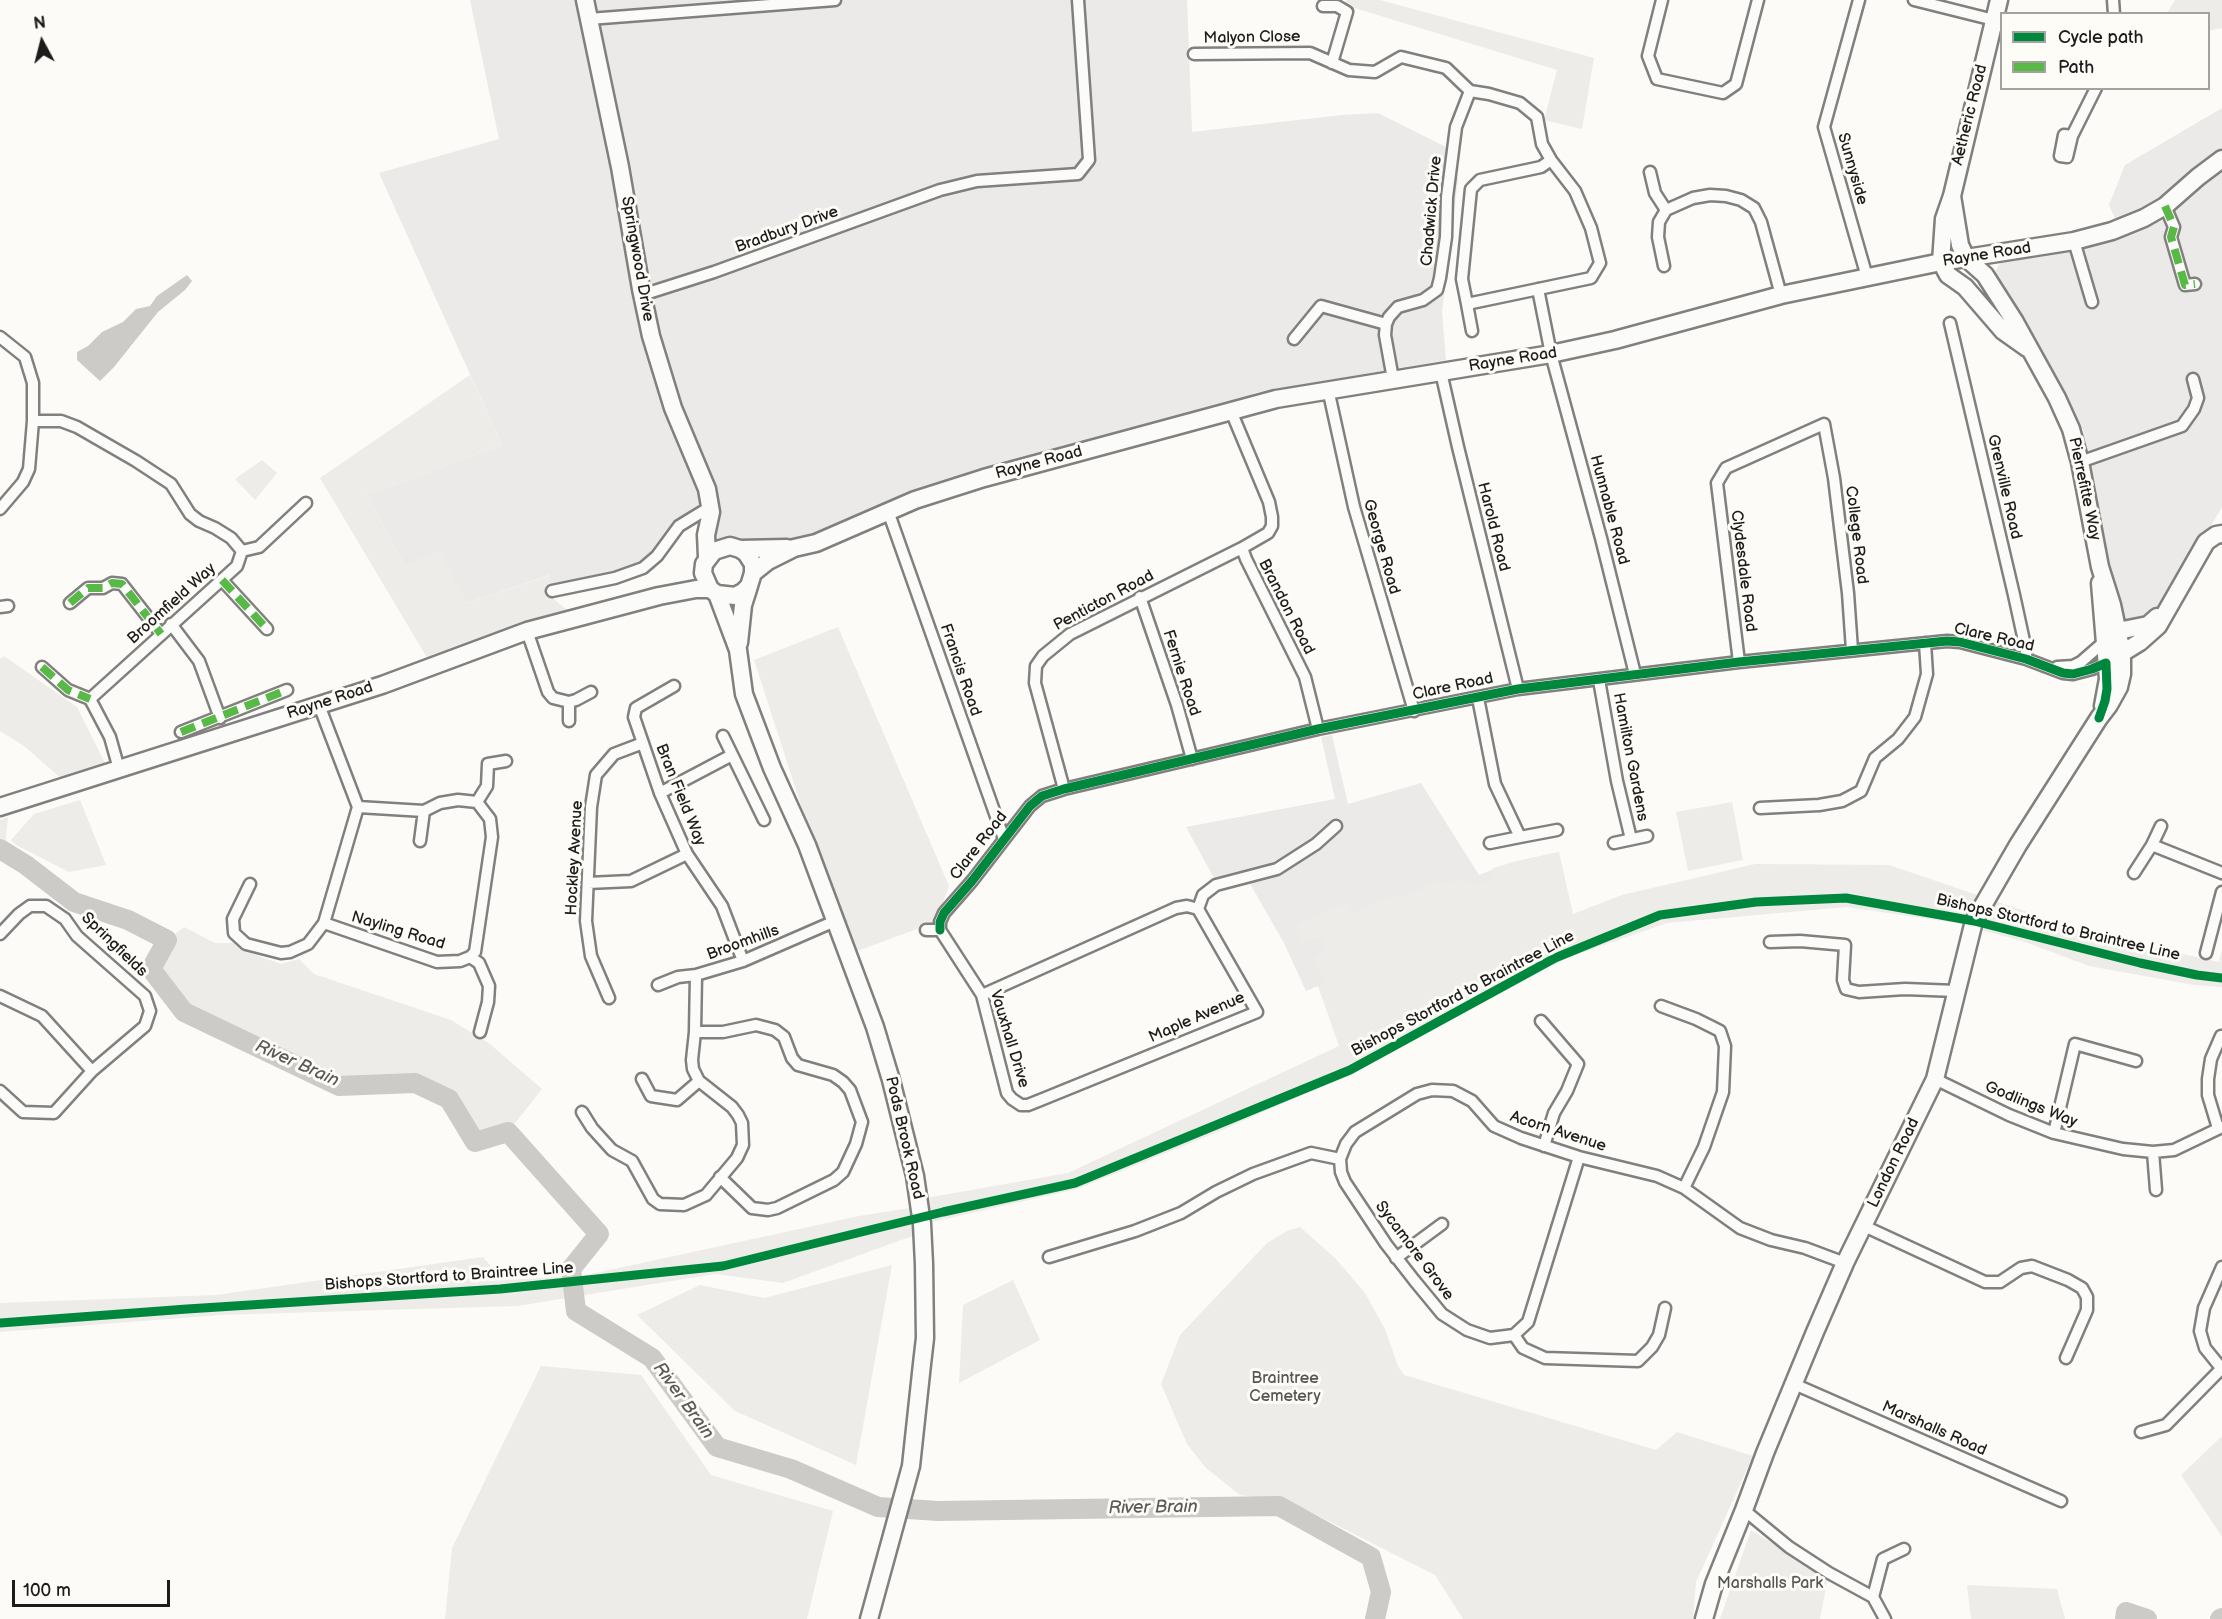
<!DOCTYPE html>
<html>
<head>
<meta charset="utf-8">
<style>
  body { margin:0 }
  #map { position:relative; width:2222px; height:1619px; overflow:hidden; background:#fcfbf8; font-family:"Balsamiq Sans",sans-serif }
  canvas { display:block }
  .legend { position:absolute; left:2000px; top:12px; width:210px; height:78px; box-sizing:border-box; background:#fdfcf7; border:2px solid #a3a29f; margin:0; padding:8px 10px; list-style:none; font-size:18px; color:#1c1c1c }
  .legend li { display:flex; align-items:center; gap:12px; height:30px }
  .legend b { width:30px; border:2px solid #a3a29f }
  .north { position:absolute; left:12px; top:12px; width:60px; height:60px; -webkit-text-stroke:4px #fdfcf7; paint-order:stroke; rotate:353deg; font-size:16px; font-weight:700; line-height:24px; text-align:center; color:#1c1c1c }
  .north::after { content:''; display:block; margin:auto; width:21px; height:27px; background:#1c1c1c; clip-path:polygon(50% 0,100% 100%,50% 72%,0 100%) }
  .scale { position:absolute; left:12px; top:1580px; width:158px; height:27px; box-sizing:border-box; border:3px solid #1c1c1c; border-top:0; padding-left:8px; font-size:18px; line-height:21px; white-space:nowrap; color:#1c1c1c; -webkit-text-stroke:4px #fdfcf7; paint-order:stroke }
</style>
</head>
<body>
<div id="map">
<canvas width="2222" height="1619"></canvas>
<ul class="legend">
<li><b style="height:8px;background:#00873e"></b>Cycle path</li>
<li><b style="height:8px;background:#58b947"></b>Path</li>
</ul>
<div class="north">N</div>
<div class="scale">100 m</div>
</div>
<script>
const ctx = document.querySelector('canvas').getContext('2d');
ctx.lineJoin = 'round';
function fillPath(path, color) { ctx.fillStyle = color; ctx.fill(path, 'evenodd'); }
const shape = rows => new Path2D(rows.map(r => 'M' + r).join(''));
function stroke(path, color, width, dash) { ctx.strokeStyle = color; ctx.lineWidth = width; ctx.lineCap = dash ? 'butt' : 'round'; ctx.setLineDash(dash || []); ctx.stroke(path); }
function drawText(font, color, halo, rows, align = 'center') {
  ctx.font = font + ' "Balsamiq Sans",sans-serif'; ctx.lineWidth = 6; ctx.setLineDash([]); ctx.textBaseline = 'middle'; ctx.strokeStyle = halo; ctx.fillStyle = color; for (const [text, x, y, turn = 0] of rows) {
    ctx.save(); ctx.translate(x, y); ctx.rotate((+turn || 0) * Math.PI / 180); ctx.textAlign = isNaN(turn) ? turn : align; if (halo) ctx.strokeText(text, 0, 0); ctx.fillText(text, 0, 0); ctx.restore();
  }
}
fillPath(shape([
  [470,0,1187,0,1192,132,1342,115,1378,113,1448,148,1458,179,1442,312,1446,360,1254,393,1231,411,984,478,816,543,718,548,710,508,679,526,643,568,575,586,550,596,549,575,466,603,439,551,405,566,367,495,502,445,379,173,499,139],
  [2222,108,2222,507,2163,608,2130,624,2122,621,2116,602,2083,430,1998,282,1995,272,2000,263,2007,259,2116,221,2109,205,2125,165],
  [1332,735,1348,804,1421,783,1479,875,1513,862,1559,852,1340,1045,1318,986,1306,991,1284,943,1249,882,1220,889,1186,827,1335,799,1321,737]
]), '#ebeae8');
fillPath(shape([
  [1346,0,1380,0,1594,58,1582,129,1544,120,1557,70,1345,5],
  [2175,0,2222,0,2222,28,2209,31,2208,14,2167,13],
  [470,375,502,445,367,495,405,566,439,550,466,603,550,575,550,596,576,617,432,666,320,478],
  [262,460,277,473,255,500,235,479],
  [838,627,949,886,936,922,849,954,754,660],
  [4,656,77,707,107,767,63,780,24,746,0,731,0,659],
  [80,800,106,865,69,872,16,845,11,840,34,814],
  [1732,802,1743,860,1688,871,1676,812],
  [8,817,5,848,0,842,0,820],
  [1559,852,1573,914,1622,895,1755,864,1889,865,2092,934,2219,962,2222,949,2222,987,2194,985,2089,966,2025,942,1956,923,1847,907,1667,923,1564,959,1355,1072,1213,1134,1077,1189,928,1223,926,1198,1068,1173,1339,1046,1318,986,1325,982,1314,958,1324,952,1325,947,1320,939,1314,937,1302,942,1296,924,1348,903,1353,912,1388,898,1410,894,1434,883,1463,880,1479,884,1496,878,1492,869,1494,868,1513,862],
  [184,927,215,943,233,943,242,950,281,964,299,959,314,974,451,1020,490,1044,542,1089,508,1132,475,1142,449,1099,416,1083,339,1086,184,1012,151,969,167,940],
  [910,1208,915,1235,783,1283,715,1274,517,1306,220,1315,0,1332,0,1303,216,1295,483,1257,503,1280,582,1276,859,1216],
  [1300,1227,1336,1259,1365,1293,1385,1329,1398,1366,1404,1375,1656,1450,1677,1432,1753,1456,1696,1582,1693,1619,1463,1619,1435,1575,1291,1502,1240,1495,1206,1468,1187,1444,1161,1384,1180,1335,1267,1243,1287,1231],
  [892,1265,856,1465,735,1411,637,1315,700,1285,764,1298],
  [1013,1280,1040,1340,959,1383,963,1305],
  [541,1366,641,1375,711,1475,833,1511,807,1619,445,1619,452,1548],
  [2222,1436,2222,1537,2181,1475],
  [1751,1530,1828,1577,1820,1619,1720,1619],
  [1967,1585,2057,1589,2065,1619,1971,1619]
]), '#edece8');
fillPath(shape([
  [187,275,192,281,185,290,158,312,114,367,100,381,77,360,77,352,88,346,102,332,123,322,136,309,150,306,157,296]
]), '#cccbc7');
stroke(shape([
  [0,849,26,865,74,902,128,920,167,940,151,969,184,1012,339,1086,415,1083,449,1099,475,1142,508,1132,599,1234,571,1269,576,1311,652,1358,717,1447,791,1469,878,1507,938,1511,1279,1506,1371,1557,1381,1592,1375,1619],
  [2125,1619,2126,1612,2147,1619],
  [2220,1619,2222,1618]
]), '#cccbc7', 20);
const street = shape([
  [1662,0,1648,56,1657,79,1723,93,1736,84,1758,0],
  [1859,0,1824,127,1867,277],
  [1914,0,1994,20],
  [2113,0,2114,14],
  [1323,6,1337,6,1347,12,1332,63],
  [589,19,835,0],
  [1194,54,1310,53,1349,70,1375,72,1401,57,1446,68,1470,91],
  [2072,136,2064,135,2060,156,2067,157,2072,136,2096,88],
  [1650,172,1655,193,1666,210],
  [2165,206,2174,227,2171,237,2185,285,2195,284],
  [2074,241,2092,302],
  [1664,266,1658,237,1659,222,1666,210,1693,198,1710,195,1726,196,1741,200,1754,208,1761,222,1781,295],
  [1538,289,1551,354,1601,538,1635,674],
  [642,295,714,272,940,190,977,181,1078,174,1089,160,1078,0],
  [1467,304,1472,331],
  [1950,323,2014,595,2026,650,2026,659],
  [0,337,25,357,33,383,33,421,29,469,23,482,0,509],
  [1294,339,1321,306,1386,324],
  [1441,372,1458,447,1518,689],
  [1393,379,1385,335,1386,324,1389,317,1398,307,1423,300,1437,290,1440,278,1446,237,1447,197,1456,127,1470,91,1489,94,1520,103,1537,117,1542,144,1551,160,1575,191,1591,228,1600,263,1591,278,1467,304,1462,279,1471,189,1480,180,1541,167,1551,160],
  [1328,389,1354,507,1414,711],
  [1231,411,1269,502,1272,517,1272,526,1268,533,1242,548,1246,559,1305,677,1318,729],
  [33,421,61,421,77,427,136,461,171,484,190,514,199,521,215,528,231,538,242,551,237,566,90,699,110,737,119,769],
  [2080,462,2182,426,2194,409,2198,398,2193,379],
  [888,511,1004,839],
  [242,551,259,547,306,503],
  [222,580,267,629],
  [552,591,615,578,643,568,657,556,679,526,710,507],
  [1140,597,1177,705,1192,759],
  [70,603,88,588,103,588,112,583,122,584,161,634],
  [0,607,8,606],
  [171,624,199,661,220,718],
  [527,631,548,692,553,698,569,702,576,700,591,692],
  [1739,662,1717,483,1726,468,1824,424,1834,478,1848,593,1852,650],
  [42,667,68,690,90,699],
  [2057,667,2073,666,2081,662,2104,642],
  [1599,680,1617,781,1631,839],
  [674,686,636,708,634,717,660,793,687,854,722,906,743,961],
  [1478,698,1495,784,1520,837,1490,843],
  [569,702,569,721],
  [319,705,358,807,324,923,437,962,460,961,470,957,475,952,492,837,490,819,477,802,487,786,488,764,506,761],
  [181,732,287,690],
  [723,736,764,820],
  [1064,789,1035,683,1036,666,1043,656,1070,634,1242,548],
  [660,793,732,755],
  [358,807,424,811,440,803,458,800,477,802],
  [1760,808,1819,805,1842,801,1861,791,1875,758,1898,739,1915,717,1927,674,1925,643],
  [1520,837,1557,830],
  [420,841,424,811],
  [1614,843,1647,836],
  [2152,845,2222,873],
  [2134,873,2152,845,2161,826],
  [588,883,631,881,687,854],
  [250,884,233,919,234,933,246,944,281,953,290,952,308,944,324,923],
  [1198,909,1203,895,1216,885,1277,869,1316,844,1336,826],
  [926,930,940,930],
  [940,930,940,922,944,913,972,881,1030,806,1042,796,1064,789,1318,729,1518,689,1739,662,1947,641,1960,642,2026,659,2063,673,2073,674,2092,669,2106,663],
  [940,930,982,995,1007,1093,1012,1099,1021,1105,1028,1105,1043,1099,1257,1012,1198,909,1187,906,1176,908,982,995],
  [0,934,19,914,30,906,46,906,65,919,77,936,145,996,150,1011,145,1026,92,1071,54,1113,23,1112,0,1091],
  [1770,942,1800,941,1845,945,1843,980,1846,989,1859,992,1905,989,1956,991],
  [2206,953,2222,892],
  [470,957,479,963,489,986,488,1002,480,1032],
  [658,985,678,977,696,975,743,961,835,921],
  [0,996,42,1016,92,1071],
  [609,998,591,956,586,921,591,807,596,775,614,754,643,743],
  [1661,1006,1696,1019,1720,1031,1725,1046,1723,1092,1704,1147,1684,1188],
  [1541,1021,1578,1064,1567,1091,1554,1113,1544,1146],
  [695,1032,723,1032,756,1025,775,1030,784,1037,792,1058,798,1065,833,1075,843,1082,850,1090,862,1122,856,1144,843,1172,834,1180,777,1208,768,1210,752,1208,720,1177],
  [642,1079,651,1096,677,1100,699,1081],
  [1935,1079,2009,1115,2054,1133,2123,1149,2153,1152,2174,1150,2222,1127],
  [582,1112,592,1128,612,1150,632,1161,653,1199,660,1204,684,1205,706,1195,737,1158,743,1145,742,1123,738,1115,732,1107,699,1081,693,1069,692,1060,695,1032,696,975],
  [2218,1128,2208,1095,2208,1079,2211,1059,2221,1036],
  [2054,1133,2075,1044,2136,1061],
  [2153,1152,2156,1190],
  [1579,1157,1528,1322,1514,1335,1490,1338,1467,1330,1442,1314,1414,1280,1386,1244,1345,1182,1341,1172,1340,1159,1346,1144,1355,1132,1417,1094,1432,1090,1453,1091,1472,1101,1494,1126,1521,1138,1579,1157,1657,1176,1684,1188,1740,1228,1771,1240,1805,1248,1845,1263],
  [1864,1226,1985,1282,2000,1282,2021,1268,2032,1266,2068,1280,2082,1288,2087,1297,2087,1310,2066,1358],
  [1049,1257,1135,1231,1181,1213,1216,1192,1253,1174,1311,1153,1340,1159],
  [1396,1258,1442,1224],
  [2222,1267,2204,1308,2200,1331,2205,1348,2222,1369],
  [1514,1335,1523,1348,1545,1358,1638,1361,1652,1347,1659,1335,1665,1308],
  [1794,1384,2061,1501],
  [2141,1432,2166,1425,2222,1368],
  [1744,1510,1789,1547,1829,1573,1873,1597,1885,1619],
  [1873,1597,1883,1559,1904,1549]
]);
const secondary = shape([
  [585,0,620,167,641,289,651,336,673,408,707,489,711,512,706,535,707,557],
  [1999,0,1952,196,1944,219,1941,262,1948,275,1965,287,2003,331,2027,348],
  [740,549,746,553,753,564,753,573,749,586,743,592,735,596,717,594,710,589,703,573,704,564,714,551,730,546,740,549,787,548],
  [753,573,768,561,794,548,816,543,915,500,984,478,1276,399,1551,354,1615,340,1781,295,1941,262,2074,241,2112,231,2144,218,2165,206,2198,177,2222,159],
  [2100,583,2108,679,2103,706],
  [717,594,738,650,744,694,772,768,807,845,875,1027,891,1080,915,1176,922,1224,924,1264,925,1338,922,1364,911,1466,869,1619],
  [2110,637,2118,631,2148,625,2157,617],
  [739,643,743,605,749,586],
  [2106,663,2140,642,2158,626,2206,542,2216,535,2222,534],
  [0,807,382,685,527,631,659,596,696,589,710,589],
  [1704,1619,1714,1584,1744,1510,1765,1453,1815,1332,1845,1263,1935,1079,1974,921,2018,845,2099,718,2109,705,2119,687,2122,674,2122,653,2112,605,2100,567,2080,462,2071,429,2057,398,2015,322,1985,275,1966,258,1960,245,1952,196]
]);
stroke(street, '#81807f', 15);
stroke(secondary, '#81807f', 21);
stroke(street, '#fbfbf9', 10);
stroke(secondary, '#fbfbf9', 16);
stroke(shape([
  [2165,206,2174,227,2171,237,2185,285,2195,284],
  [222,580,267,629],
  [70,603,88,588,103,588,112,583,122,584,161,634],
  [42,667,68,690,90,699],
  [181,732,287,690]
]), '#58b947', 8, [15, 8]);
stroke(shape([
  [940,930,940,922,944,913,972,881,1030,806,1042,796,1064,789,1318,729,1518,689,1739,662,1947,641,1960,642,2026,659,2063,673,2073,674,2092,669,2106,663,2107,689,2105,701,2099,718],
  [0,1323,187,1309,500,1289,723,1266,943,1212,1075,1183,1350,1070,1555,958,1660,915,1756,902,1846,898,1974,921,2140,963,2197,975,2222,978]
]), '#00873e', 9);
drawText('16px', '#1c1c1c', '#fdfcf7', [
  ["Malyon Close",1252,38,-1],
  ["Aetheric Road",1970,115,-76],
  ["Sunnyside",1852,169,74],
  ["Chadwick Drive",1432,211,-85],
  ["Bradbury Drive",787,230,-20],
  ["Rayne Road",1987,255,-9],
  ["Springwood Drive",637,259,80],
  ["Rayne Road",1513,360,-9],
  ["Rayne Road",1039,463,-15],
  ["Grenville Road",2004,487,77],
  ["Pierrefitte Way",2084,489,78],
  ["Hunnable Road",1609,510,75],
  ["Harold Road",1493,527,76],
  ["College Road",1856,535,83],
  ["George Road",1381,547,74],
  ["Clydesdale Road",1743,571,83],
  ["Penticton Road",1104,601,-28],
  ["Broomfield Way",172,604,-42],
  ["Brandon Road",1286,607,63],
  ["Clare Road",1994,638,13],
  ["Francis Road",960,670,71],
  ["Fernie Road",1181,673,72],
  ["Clare Road",1453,687,-12],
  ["Rayne Road",330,701,-18],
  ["Hamilton Gardens",1630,757,79],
  ["Bran Field Way",680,795,68],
  ["Clare Road",979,846,-52],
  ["Hockley Avenue",575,858,-87],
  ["Bishops Stortford to Braintree Line",2058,928,13],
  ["Nayling Road",398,931,17],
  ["Broomhills",743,943,-20],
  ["Springfields",114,945,44],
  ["Bishops Stortford to Braintree Line",1463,994,-28],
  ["Maple Avenue",1197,1018,-24],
  ["Vauxhall Drive",1009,1039,73],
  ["Godlings Way",2031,1105,22],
  ["Acorn Avenue",1558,1132,18],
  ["Pods Brook Road",904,1138,77],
  ["London Road",1894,1163,-64],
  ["Sycamore Grove",1414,1251,53],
  ["Bishops Stortford to Braintree Line",449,1277,-4],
  ["Marshalls Road",1934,1429,24]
]);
drawText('16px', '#575655', '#fdfcf7', [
  ["Braintree",1285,1379],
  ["Cemetery",1285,1397],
  ["Marshalls Park",1770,1584]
]);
drawText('italic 18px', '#5a5a58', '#fdfcf7', [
  ["River Brain",297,1064,24],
  ["River Brain",683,1401,54],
  ["River Brain",1153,1508,-1]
]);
</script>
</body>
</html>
